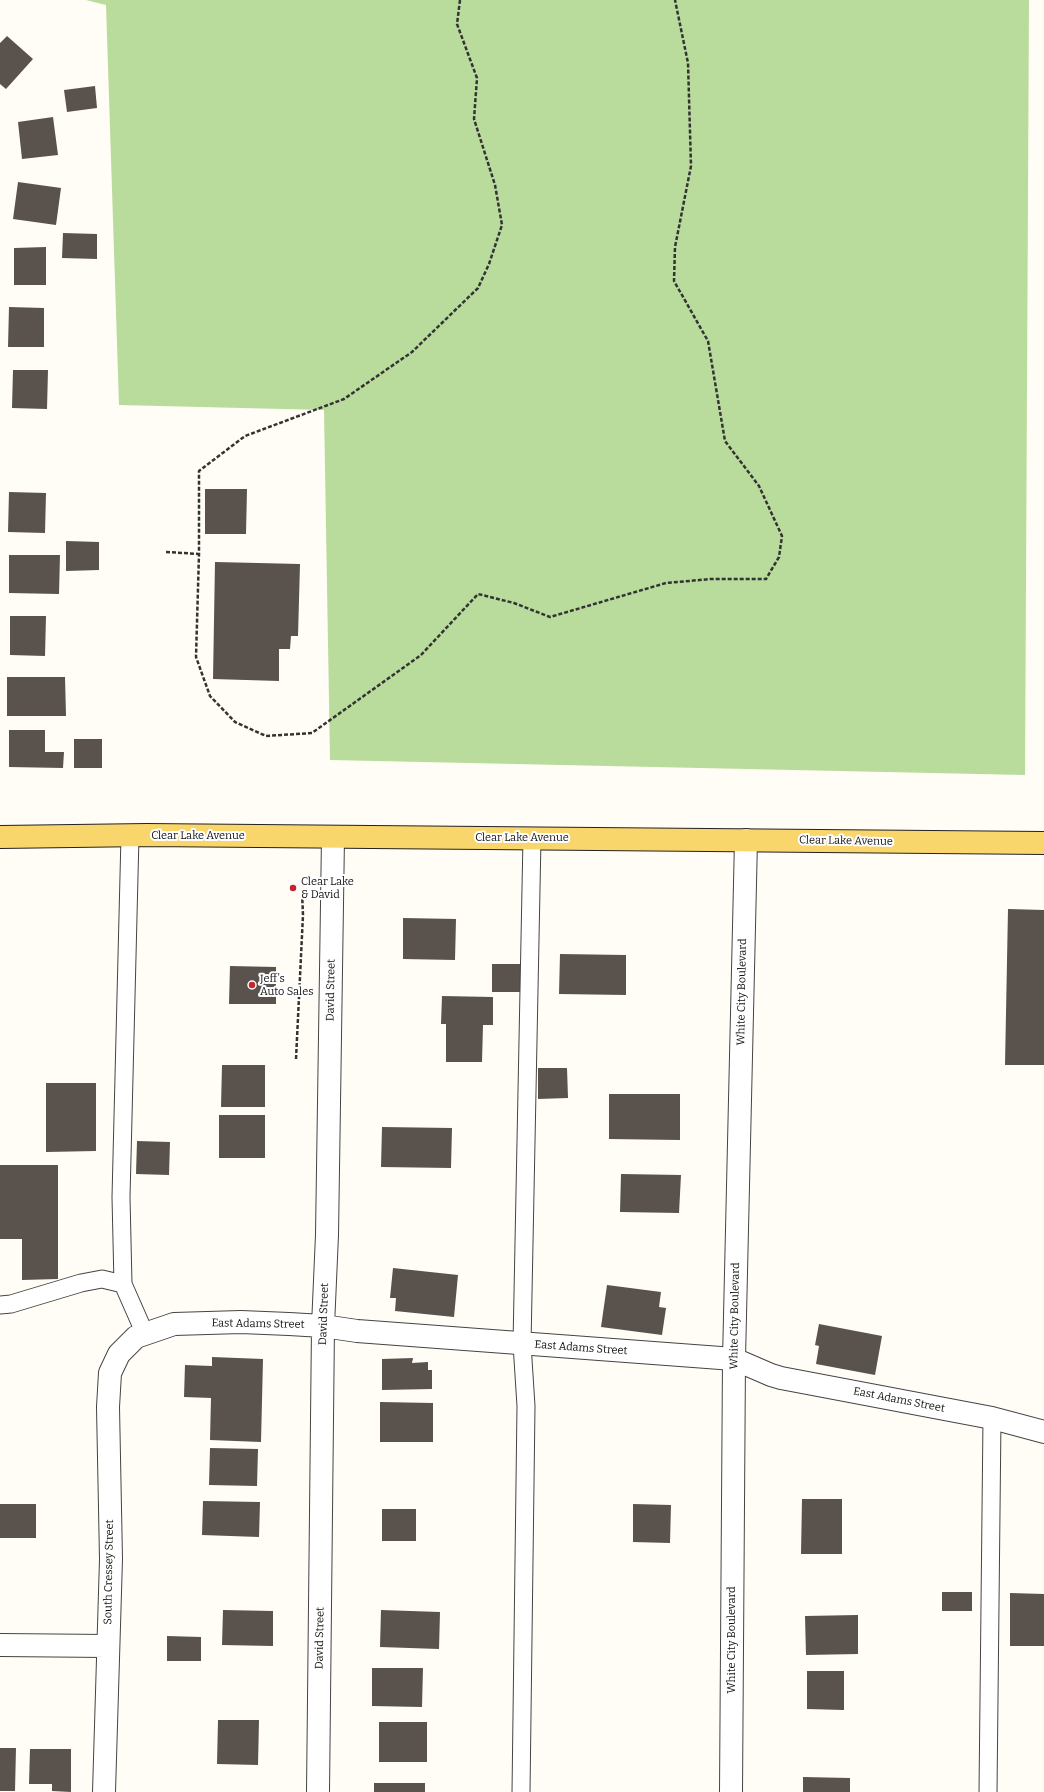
<!DOCTYPE html>
<html>
<head>
<meta charset="utf-8">
<style>
  body { margin:0 }
  canvas { display:block; background:#fffdf5 }
</style>
</head>
<body>
<canvas width="1044" height="1792"></canvas>
<script>
const ctx = document.querySelector('canvas').getContext('2d');
ctx.lineJoin = 'round';
function fillPath(path, color) { ctx.fillStyle = color; ctx.fill(path, 'evenodd'); }
const shape = rows => new Path2D(rows.map(r => 'M' + r).join(''));
function stroke(path, color, width, dash) { ctx.strokeStyle = color; ctx.lineWidth = width; ctx.lineCap = dash ? 'butt' : 'round'; ctx.setLineDash(dash || []); ctx.stroke(path); }
function drawText(font, color, halo, rows, align = 'center') {
  ctx.font = font + ' Bitter,serif'; ctx.lineWidth = 4; ctx.setLineDash([]); ctx.textBaseline = 'middle'; ctx.strokeStyle = halo; ctx.fillStyle = color; for (const [text, x, y, turn = 0] of rows) {
    ctx.save(); ctx.translate(x, y); ctx.rotate((+turn || 0) * Math.PI / 180); ctx.textAlign = isNaN(turn) ? turn : align; if (halo) ctx.strokeText(text, 0, 0); ctx.fillText(text, 0, 0); ctx.restore();
  }
}
fillPath(shape([
  [86,0,1029,0,1025,775,330,760,324,410,119,405,106,5]
]), '#b9dc9c');
fillPath(shape([
  [7,36,33,59,6,89,0,84,0,43],
  [95,86,97,108,67,112,64,90],
  [53,117,58,155,22,159,18,122],
  [18,182,61,188,56,225,13,219],
  [63,233,97,234,97,259,62,258],
  [46,247,46,285,14,285,14,248],
  [9,307,44,308,44,347,8,347],
  [13,370,48,370,47,409,12,408],
  [205,489,247,489,246,534,205,534],
  [9,492,46,493,45,533,8,532],
  [66,541,99,542,99,570,66,571],
  [9,555,60,555,59,594,9,593],
  [215,562,300,564,298,636,291,636,290,649,279,649,279,681,213,679],
  [10,616,46,616,45,656,10,655],
  [7,677,65,677,66,716,7,716],
  [9,730,45,730,45,752,64,752,63,768,9,767],
  [74,739,102,739,102,768,74,768],
  [1008,909,1044,910,1044,1065,1005,1065],
  [403,918,456,919,455,960,403,959],
  [560,954,626,955,626,995,559,994],
  [492,964,522,964,522,992,492,992],
  [230,966,276,967,276,1004,229,1004],
  [442,996,493,997,493,1025,483,1025,482,1062,446,1062,446,1024,441,1024],
  [222,1065,265,1065,265,1107,221,1107],
  [538,1068,567,1068,568,1098,538,1099],
  [46,1083,96,1083,96,1151,46,1152],
  [609,1094,680,1094,680,1140,609,1139],
  [219,1115,265,1115,265,1158,219,1158],
  [382,1127,452,1128,451,1168,381,1167],
  [137,1141,170,1142,169,1175,136,1174],
  [0,1165,58,1165,58,1279,22,1280,22,1239,0,1239],
  [621,1174,681,1175,679,1213,620,1212],
  [393,1268,458,1275,454,1317,395,1311,396,1298,390,1298],
  [607,1285,661,1292,659,1307,666,1308,662,1335,601,1327],
  [819,1324,882,1336,875,1375,816,1364,819,1346,815,1345],
  [212,1357,263,1359,261,1442,210,1440,211,1398,184,1397,185,1365,212,1366],
  [413,1358,412,1363,428,1362,428,1370,432,1370,432,1389,382,1390,382,1359],
  [380,1402,433,1403,433,1442,380,1442],
  [210,1448,258,1449,257,1486,209,1485],
  [802,1499,842,1499,842,1554,801,1554],
  [203,1501,260,1502,259,1537,202,1535],
  [0,1504,36,1504,36,1538,0,1538],
  [633,1504,671,1505,670,1543,633,1542],
  [382,1509,416,1509,416,1541,382,1541],
  [942,1592,972,1592,972,1611,942,1611],
  [1010,1593,1044,1594,1044,1646,1010,1646],
  [223,1610,273,1611,273,1646,222,1645],
  [381,1610,440,1612,439,1649,380,1647],
  [858,1615,858,1654,806,1655,805,1616],
  [167,1636,201,1637,201,1661,167,1661],
  [372,1668,423,1668,422,1707,372,1706],
  [807,1671,844,1671,844,1710,807,1709],
  [218,1720,259,1720,258,1765,217,1764],
  [379,1722,427,1722,427,1762,379,1762],
  [0,1748,16,1748,15,1791,0,1791],
  [30,1749,71,1749,71,1792,52,1791,52,1784,29,1784],
  [803,1777,850,1778,850,1792,803,1792],
  [374,1783,425,1783,425,1792,374,1792]
]), '#5a524d');
const service = shape([
  [130,836,121,1197,123,1284,145,1334],
  [0,1305,11,1304,81,1283,102,1279,123,1284],
  [521,1792,526,1406,522,1344,532,838],
  [988,1792,992,1418]
]);
const minor = shape([
  [0,1645,107,1646],
  [104,1792,111,1559,108,1407,110,1373,119,1354,136,1337,174,1324,241,1322,289,1324,323,1326,357,1331,734,1359,771,1375,781,1378,992,1418,1044,1432],
  [318,1792,323,1326,327,1235,333,837],
  [731,1792,734,1359,746,840]
]);
const primary = shape([
  [0,837,147,835,1044,843]
]);
stroke(service, '#444', 19);
stroke(minor, '#444', 24);
stroke(primary, '#222', 24);
stroke(shape([
  [460,0,457,24,477,78,474,119,495,185,502,225,489,264,478,288,412,352,344,399,245,436,199,471,199,554,196,657,210,696,235,722,266,736,312,733,421,655,478,594,514,603,550,617,666,583,711,579,766,579,779,557,782,536,759,486,725,441,708,341,674,281,675,247,691,166,688,63,675,0],
  [166,552,199,554],
  [296,1059,303,915,302,892]
]), '#333', 2.5, [4, 2]);
stroke(service, '#fff', 17);
stroke(minor, '#fff', 22);
stroke(primary, '#f9d66b', 22);
for (const [x, y, r, color] of [
  [293,888,4,"#c4262e"],
  [252,985,4,"#c4262e"]
]) { const dot = new Path2D(); dot.arc(x, y, r, 0, 2 * Math.PI); ctx.fillStyle = color; ctx.fill(dot); stroke(dot, '#fff', 1.5); }
drawText('11px', '#111', '#fff', [
  ["Clear Lake Avenue",198,836],
  ["Clear Lake Avenue",522,838],
  ["Clear Lake Avenue",846,841,1],
  ["David Street",331,990,-89],
  ["White City Boulevard",742,992,-89],
  ["David Street",324,1314,-88],
  ["White City Boulevard",735,1316,-89],
  ["East Adams Street",258,1324,1],
  ["East Adams Street",581,1348,4],
  ["East Adams Street",899,1400,11],
  ["South Cressey Street",109,1572,-89],
  ["David Street",320,1638,-89],
  ["White City Boulevard",732,1640,-90]
]);
drawText('11px', '#111', '#fff', [
  ["Clear Lake",301,882],
  ["& David",301,895],
  ["Jeff's",260,979],
  ["Auto Sales",260,992]
], 'left');
</script>
</body>
</html>
